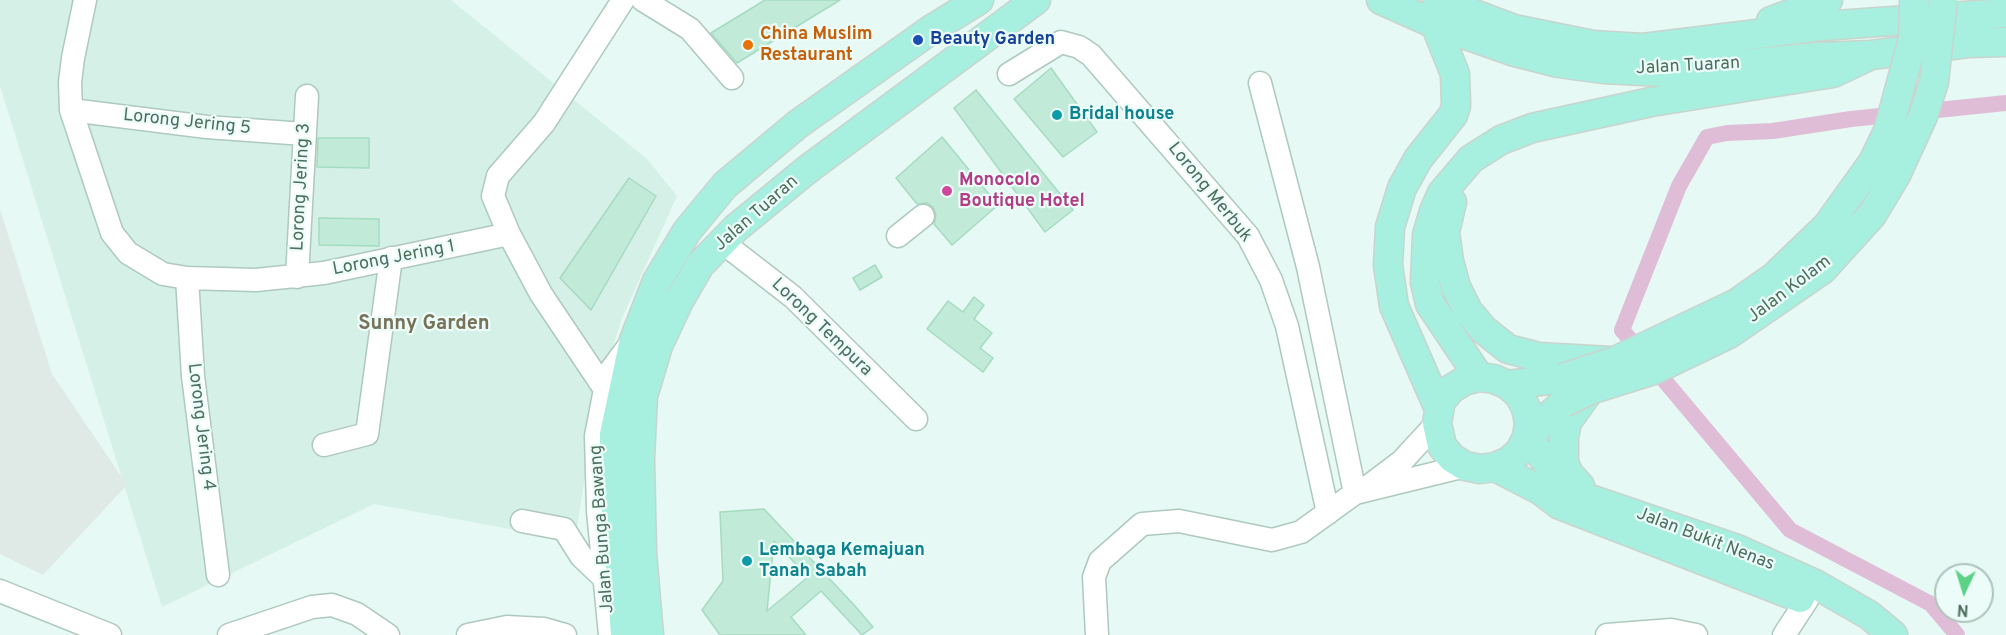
<!DOCTYPE html>
<html>
<head>
<meta charset="utf-8">
<style>
  body { margin:0 }
  #map { position:relative; width:2006px; height:635px; overflow:hidden; background:#e6f9f4; font-family:Overpass,sans-serif }
  canvas { display:block }
  .north { position:absolute; left:1934px; top:563px; width:60px; height:60px; box-sizing:border-box; background:#ecfcf8; border:2px solid #adc4ba; border-radius:50%; rotate:184deg; font-size:16px; font-weight:700; line-height:24px; text-align:center; color:#4e6f5e }
  .north::after { content:''; display:block; margin:auto; width:21px; height:27px; background:#5cd287; clip-path:polygon(50% 0,100% 100%,50% 72%,0 100%) }
</style>
</head>
<body>
<div id="map">
<canvas width="2006" height="635"></canvas>
<div class="north">N</div>
</div>
<script>
const ctx = document.querySelector('canvas').getContext('2d');
ctx.lineJoin = 'round';
function fillPath(path, color) { ctx.fillStyle = color; ctx.fill(path, 'evenodd'); }
const shape = rows => new Path2D(rows.map(r => 'M' + r).join(''));
function stroke(path, color, width, dash) { ctx.strokeStyle = color; ctx.lineWidth = width; ctx.lineCap = dash ? 'butt' : 'round'; ctx.setLineDash(dash || []); ctx.stroke(path); }
function drawText(font, color, halo, rows, align = 'center') {
  ctx.font = font + ' Overpass,sans-serif'; ctx.lineWidth = 4.5; ctx.setLineDash([]); ctx.textBaseline = 'middle'; ctx.strokeStyle = halo; ctx.fillStyle = color; for (const [text, x, y, turn = 0] of rows) {
    ctx.save(); ctx.translate(x, y); ctx.rotate((+turn || 0) * Math.PI / 180); ctx.textAlign = isNaN(turn) ? turn : align; if (halo) ctx.strokeText(text, 0, 0); ctx.fillText(text, 0, 0); ctx.restore();
  }
}
fillPath(shape([
  [0,0,451,0,647,159,677,196,622,318,597,397,575,541,374,504,162,607,0,86]
]), '#d5f0e7');
fillPath(shape([
  [0,209,52,374,127,485,43,575,0,554]
]), '#dfeae6');
stroke(shape([
  [1957,635,1931,604,1790,530,1622,330,1679,186,1707,137,1727,133,1773,131,1851,119,2006,103]
]), '#e0bdd6', 16);
const building = shape([
  [765,0,840,0,737,63,711,33,765,0],
  [1051,68,1097,132,1063,157,1014,99,1051,68],
  [976,90,1073,210,1045,232,954,108,976,90],
  [942,137,998,205,952,245,934,224,936,215,933,207,927,203,917,204,896,178,942,137],
  [318,138,369,138,369,168,317,167,318,138],
  [629,178,656,196,591,310,560,278,629,178],
  [319,218,379,219,379,246,319,245,319,218],
  [875,265,882,277,860,290,853,278,875,265],
  [974,297,984,305,974,319,992,333,980,348,993,358,983,372,927,329,948,301,963,312,974,297],
  [764,509,855,606,873,627,862,635,821,591,791,617,806,635,720,635,702,610,723,581,720,512,764,509],
  [774,541,808,577,767,611,774,541]
]);
fillPath(building, '#c1ebd8');
stroke(building, '#a4dbc1', 1.5);
const minor = shape([
  [85,0,73,58,70,82,71,110,112,233,128,253,163,274,187,278,256,280,324,273,509,234,541,294,604,388],
  [643,0,690,29,732,78],
  [1009,74,1061,42,1079,47,1091,55,1248,236,1271,280,1287,326,1328,513],
  [1260,83,1308,267,1355,493],
  [71,110,207,127,304,134],
  [509,234,493,196,498,176,544,123,623,0],
  [898,236,923,216],
  [722,242,793,297,916,419],
  [297,277,307,96],
  [187,278,193,376,218,575],
  [324,445,367,434,391,258],
  [1369,486,1402,461,1437,423],
  [522,521,564,529,581,556,606,580],
  [0,591,110,635],
  [229,635,312,607,332,605,357,614,388,635],
  [468,635,507,627,544,629,565,635],
  [610,635,598,511,596,436,608,374,631,343],
  [1097,635,1094,577,1100,561,1142,524,1179,521,1272,540,1301,532,1355,493,1465,466],
  [1607,635,1671,630,1696,635],
  [1784,635,1807,600]
]);
const major = shape([
  [1381,0,1435,24,1515,52,1558,63,1603,69,1663,72,1816,57,1871,55,1968,43,2006,42],
  [1437,0,1514,29,1593,45,1643,48,1822,26,2006,13],
  [1771,21,1828,0],
  [1435,24,1455,74,1456,106,1453,115,1418,159,1402,188,1390,227,1388,265,1394,306,1439,409],
  [1452,202,1445,232,1449,261,1456,287,1468,311,1484,330,1508,349,1539,357,1610,361],
  [1479,377,1430,304,1425,282,1427,235,1434,211,1442,193,1471,159,1501,140,1532,128,1651,102,1833,73,1871,55],
  [1508,385,1563,378],
  [1527,437,1557,476,1581,496,1737,549,1815,584,1869,615,1893,635],
  [1527,437,1529,423,1526,408,1519,395,1508,385,1494,379,1479,377,1464,381,1451,389,1441,401,1437,423,1442,446,1452,458,1465,466,1480,469,1495,467,1509,461,1520,451,1527,437,1563,403],
  [1495,467,1540,490,1560,505,1800,598],
  [1580,486,1569,474,1564,463,1564,438,1567,422,1587,394],
  [625,635,614,481,614,435,634,340,657,281,687,231,725,185,798,124,932,29,979,0],
  [649,635,642,553,640,458,643,396,658,346,679,301,700,265,736,228,808,169,1036,0]
]);
stroke(minor, '#aec9bd', 25);
stroke(major, '#cad4cf', 31);
stroke(minor, '#fff', 22);
stroke(major, '#a7efde', 28);
const majorBridge = shape([
  [1563,378,1615,361,1737,303,1774,277,1827,226,1873,162,1888,131,1913,39,1914,0],
  [1563,403,1590,390,1654,370,1729,334,1822,270,1872,215,1896,175,1923,116,1934,82,1943,0]
]);
stroke(majorBridge, '#cad4cf', 31, []);
stroke(majorBridge, '#a7efde', 28);
for (const [x, y, r, color] of [
  [918,40,6,"#1a4fb4"],
  [748,45,6,"#e8710a"],
  [1057,115,6,"#0f9aa8"],
  [947,191,6,"#d1479c"],
  [747,561,6,"#0f9aa8"]
]) { const dot = new Path2D(); dot.arc(x, y, r, 0, 2 * Math.PI); ctx.fillStyle = color; ctx.fill(dot); stroke(dot, '#ecfcf8', 2); }
drawText('bold 18px', '#c56008', '#ecfcf8', [
  ["China Muslim",760,35],
  ["Restaurant",760,56]
], 'left');
drawText('bold 18px', '#164399', '#ecfcf8', [
  ["Beauty Garden",930,40]
], 'left');
drawText('18px', '#4e6f5e', '#ecfcf8', [
  ["Jalan Tuaran",1688,67,-3],
  ["Lorong Jering 5",187,123,6],
  ["Lorong Jering 3",302,187,-87],
  ["Lorong Merbuk",1209,193,51],
  ["Jalan Tuaran",757,214,-41],
  ["Lorong Jering 1",394,259,-11],
  ["Jalan Kolam",1790,290,-37],
  ["Lorong Tempura",821,328,44],
  ["Lorong Jering 4",200,427,83],
  ["Jalan Bunga Bawang",603,529,-94],
  ["Jalan Bukit Nenas",1705,540,21]
]);
drawText('bold 18px', '#0d838f', '#ecfcf8', [
  ["Bridal house",1069,115],
  ["Lembaga Kemajuan",759,551],
  ["Tanah Sabah",759,572]
], 'left');
drawText('bold 18px', '#b23c85', '#ecfcf8', [
  ["Monocolo",959,181],
  ["Boutique Hotel",959,202]
], 'left');
drawText('bold 20px', '#777259', '#ecfcf8', [
  ["Sunny Garden",424,325]
]);
</script>
</body>
</html>
